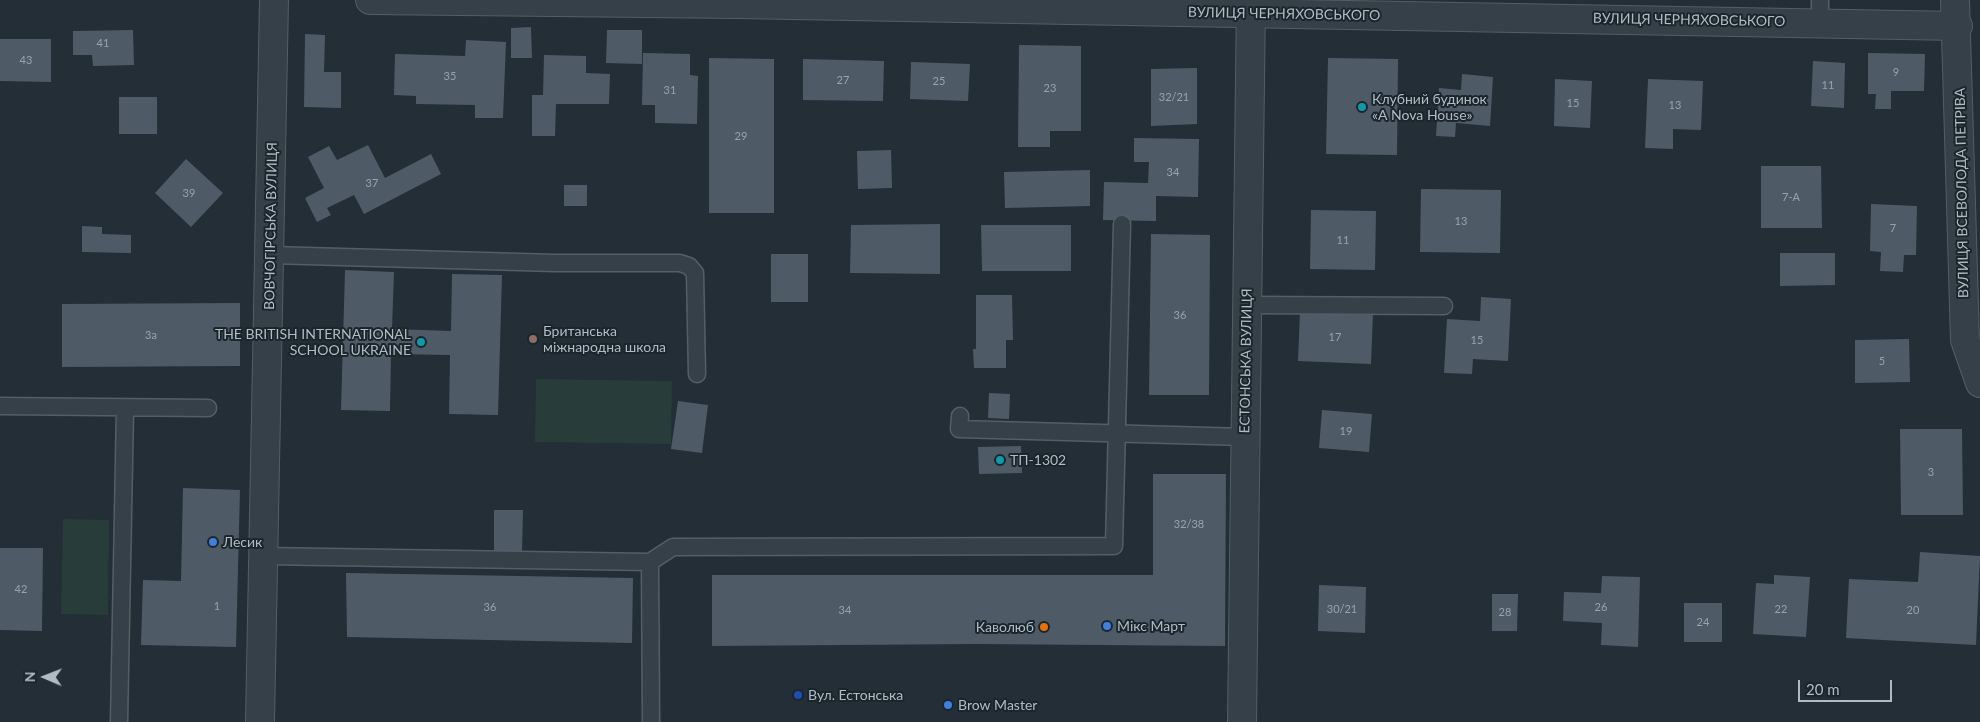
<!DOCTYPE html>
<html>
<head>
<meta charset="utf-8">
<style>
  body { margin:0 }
  #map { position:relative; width:1980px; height:722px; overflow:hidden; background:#232e37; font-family:Lato,sans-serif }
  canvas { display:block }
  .north { position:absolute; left:20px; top:652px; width:50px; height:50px; -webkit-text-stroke:4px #1b252c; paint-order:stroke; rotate:271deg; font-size:14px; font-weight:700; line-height:20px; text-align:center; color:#b1bbc4 }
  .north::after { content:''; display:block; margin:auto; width:18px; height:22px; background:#b1bbc4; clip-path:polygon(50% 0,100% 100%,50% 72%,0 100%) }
  .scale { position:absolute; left:1798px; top:680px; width:94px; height:22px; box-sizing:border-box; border:2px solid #b1bbc4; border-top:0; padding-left:6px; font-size:15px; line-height:18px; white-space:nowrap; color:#b1bbc4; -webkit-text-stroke:4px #1b252c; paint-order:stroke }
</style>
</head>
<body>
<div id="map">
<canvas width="1980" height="722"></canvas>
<div class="north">N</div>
<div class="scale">20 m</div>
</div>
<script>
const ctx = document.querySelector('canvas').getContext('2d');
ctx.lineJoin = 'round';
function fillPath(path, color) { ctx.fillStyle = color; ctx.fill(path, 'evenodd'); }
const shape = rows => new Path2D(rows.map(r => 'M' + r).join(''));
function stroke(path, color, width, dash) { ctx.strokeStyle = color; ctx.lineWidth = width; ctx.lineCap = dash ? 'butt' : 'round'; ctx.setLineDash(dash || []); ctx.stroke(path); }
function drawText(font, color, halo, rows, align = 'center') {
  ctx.font = font + ' Lato,sans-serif'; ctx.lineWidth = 4; ctx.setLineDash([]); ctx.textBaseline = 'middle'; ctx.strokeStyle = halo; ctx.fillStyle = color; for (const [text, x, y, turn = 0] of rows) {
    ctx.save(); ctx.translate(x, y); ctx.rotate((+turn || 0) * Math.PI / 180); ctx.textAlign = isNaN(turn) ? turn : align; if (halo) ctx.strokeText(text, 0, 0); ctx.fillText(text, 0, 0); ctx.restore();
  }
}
fillPath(shape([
  [536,379,672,381,671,444,535,442],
  [63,519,109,520,108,615,61,614]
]), '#283c39');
fillPath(shape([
  [531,27,532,58,511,58,511,28],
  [133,30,134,65,93,66,92,55,73,55,73,31],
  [607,30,642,30,642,64,606,63],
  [305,34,325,35,324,72,341,72,341,108,304,107],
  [0,39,51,39,51,82,0,81],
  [466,40,506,42,503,118,475,118,475,105,416,104,416,96,394,95,395,54,465,56],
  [1019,45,1081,46,1081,131,1050,131,1050,147,1018,147],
  [643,53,690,54,690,75,698,76,697,124,655,123,655,105,642,105],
  [1868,53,1925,54,1924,91,1891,91,1891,109,1875,109,1876,94,1868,94],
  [544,55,586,56,586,73,610,74,609,104,556,104,555,136,532,136,532,95,543,95],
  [709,58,774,59,774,213,709,213],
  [1328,58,1398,59,1397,155,1326,154],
  [803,59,884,61,883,101,803,100],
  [1813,61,1845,63,1844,108,1811,106],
  [911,62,970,64,968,101,910,99],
  [1197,68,1197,124,1151,126,1151,69],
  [1462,74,1493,77,1490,126,1456,123,1455,137,1436,136,1439,88,1461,90],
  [1555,79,1592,81,1590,128,1554,126],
  [1648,79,1703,81,1701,130,1673,129,1673,149,1645,148],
  [119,97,157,97,157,134,119,134],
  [1134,138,1199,139,1198,197,1156,196,1156,221,1103,220,1104,182,1148,183,1149,162,1134,162],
  [368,145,385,178,431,154,441,174,364,214,354,195,327,208,331,215,317,222,305,198,324,188,308,157,329,146,337,160],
  [891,150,892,188,858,189,857,151],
  [186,159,223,193,191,227,155,193],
  [1761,166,1821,166,1822,228,1761,228],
  [1090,170,1090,206,1005,208,1004,172],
  [564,185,587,185,587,206,564,206],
  [1421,189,1501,190,1500,253,1420,252],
  [1871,204,1917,206,1916,255,1904,255,1903,272,1880,271,1881,252,1870,251],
  [1311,210,1376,211,1375,270,1310,269],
  [940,224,940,274,850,273,851,225],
  [981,225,1071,225,1071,271,982,271],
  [82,226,102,227,102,234,131,235,131,253,82,252],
  [1151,234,1210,235,1209,395,1149,395],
  [1780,253,1835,253,1835,285,1780,286],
  [771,254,808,254,808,302,771,302],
  [345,270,394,272,392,329,451,331,452,274,502,275,498,415,449,414,450,355,391,354,390,411,341,410],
  [976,295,1012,295,1013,340,1006,340,1006,368,974,368,973,349,976,349],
  [1481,297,1511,299,1508,361,1473,359,1472,374,1444,373,1447,319,1480,321],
  [240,303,240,366,62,367,62,304],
  [1300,311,1373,313,1371,364,1298,361],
  [1909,339,1910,382,1855,383,1855,340],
  [989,393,1010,394,1009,419,988,418],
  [678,401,708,405,702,453,671,449],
  [1322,410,1372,414,1369,452,1319,448],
  [1900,429,1962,429,1963,515,1901,515],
  [1021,446,1022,473,979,474,978,447],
  [1153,474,1226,474,1225,646,977,644,712,646,712,575,1153,575],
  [183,488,240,490,236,647,141,645,143,580,181,581],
  [494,510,523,510,522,552,494,552],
  [0,548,43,548,42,631,0,630],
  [1920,552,1980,556,1976,645,1846,638,1849,579,1918,582],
  [346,573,633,578,632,643,347,637],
  [1774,575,1810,577,1806,637,1753,634,1756,583,1774,584],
  [1602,576,1640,577,1638,647,1601,645,1602,623,1563,621,1564,592,1601,593],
  [1319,585,1366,587,1365,633,1318,631],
  [1492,594,1518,594,1517,631,1492,631],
  [1684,603,1722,603,1722,642,1684,642]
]), '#4e5b66');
const service = shape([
  [1820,23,1820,0],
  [271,255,555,263,680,263,689,266,695,273,697,374],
  [1247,305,1444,306],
  [0,406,208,408],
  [960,416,959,429,1245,437],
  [263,556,650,562,673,547,1114,546,1122,224],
  [650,562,651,722],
  [119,722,125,409]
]);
const minor = shape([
  [370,0,738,4,1958,26],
  [1955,0,1965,340,1980,383],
  [260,722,274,0]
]);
const tertiary = shape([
  [1242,722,1251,0]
]);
stroke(service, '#545e65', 19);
stroke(minor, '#545e65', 30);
stroke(tertiary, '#545e65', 30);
stroke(service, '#364048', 16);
stroke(minor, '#364048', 28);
stroke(tertiary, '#364048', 28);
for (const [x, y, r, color] of [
  [1362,107,5,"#0f9aa8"],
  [533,339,5,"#8d6e63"],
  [421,342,5,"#0f9aa8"],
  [1000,460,5,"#0f9aa8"],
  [213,542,5,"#3f7fe0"],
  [1107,626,5,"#3f7fe0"],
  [1044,627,5,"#e8710a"],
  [798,695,5,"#1a4fb4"],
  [948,705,5,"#3f7fe0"]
]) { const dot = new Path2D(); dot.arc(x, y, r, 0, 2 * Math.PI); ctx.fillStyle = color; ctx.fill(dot); stroke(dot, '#1b252c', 2); }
drawText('11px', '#98a3ac', null, [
  ["41",103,43],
  ["43",26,60],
  ["9",1896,72],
  ["35",450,76],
  ["27",843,80],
  ["25",939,81],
  ["11",1828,85],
  ["23",1050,88],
  ["31",670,90],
  ["32/21",1174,97],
  ["15",1573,103],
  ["13",1675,105],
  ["29",741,136],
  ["34",1173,172],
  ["37",372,183],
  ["39",189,193],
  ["7-А",1791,197],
  ["13",1461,221],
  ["7",1893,228],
  ["11",1343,240],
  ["36",1180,315],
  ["3а",151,335],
  ["17",1335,337],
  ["15",1477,340],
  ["5",1882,361],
  ["19",1346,431],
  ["3",1931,472],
  ["32/38",1189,524],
  ["42",21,589],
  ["1",217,606],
  ["36",490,607],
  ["26",1601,607],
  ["30/21",1342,609],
  ["22",1781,609],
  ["34",845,610],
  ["20",1913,610],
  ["28",1505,612],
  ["24",1703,622]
]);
drawText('14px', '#b1bbc4', '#1b252c', [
  ["ВУЛИЦЯ ЧЕРНЯХОВСЬКОГО",1284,14,1],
  ["ВУЛИЦЯ ЧЕРНЯХОВСЬКОГО",1689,20,1],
  ["ВУЛИЦЯ ВСЕВОЛОДА ПЕТРІВА",1962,193,-91],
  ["ВОВЧОГІРСЬКА ВУЛИЦЯ",271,226,-89],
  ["ЕСТОНСЬКА ВУЛИЦЯ",1246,361,-89]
]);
drawText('14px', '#b1bbc4', '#1b252c', [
  ["Клубний будинок",1372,99],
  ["«A Nova House»",1372,115],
  ["Британська",543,331],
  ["міжнародна школа",543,347],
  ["THE BRITISH INTERNATIONAL",411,334,"right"],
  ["SCHOOL UKRAINE",411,350,"right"],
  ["ТП-1302",1010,460],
  ["Лесик",223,542],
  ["Мікс Март",1117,626],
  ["Каволюб",1034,627,"right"],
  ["Вул. Естонська",808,695],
  ["Brow Master",958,705]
], 'left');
</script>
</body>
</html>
